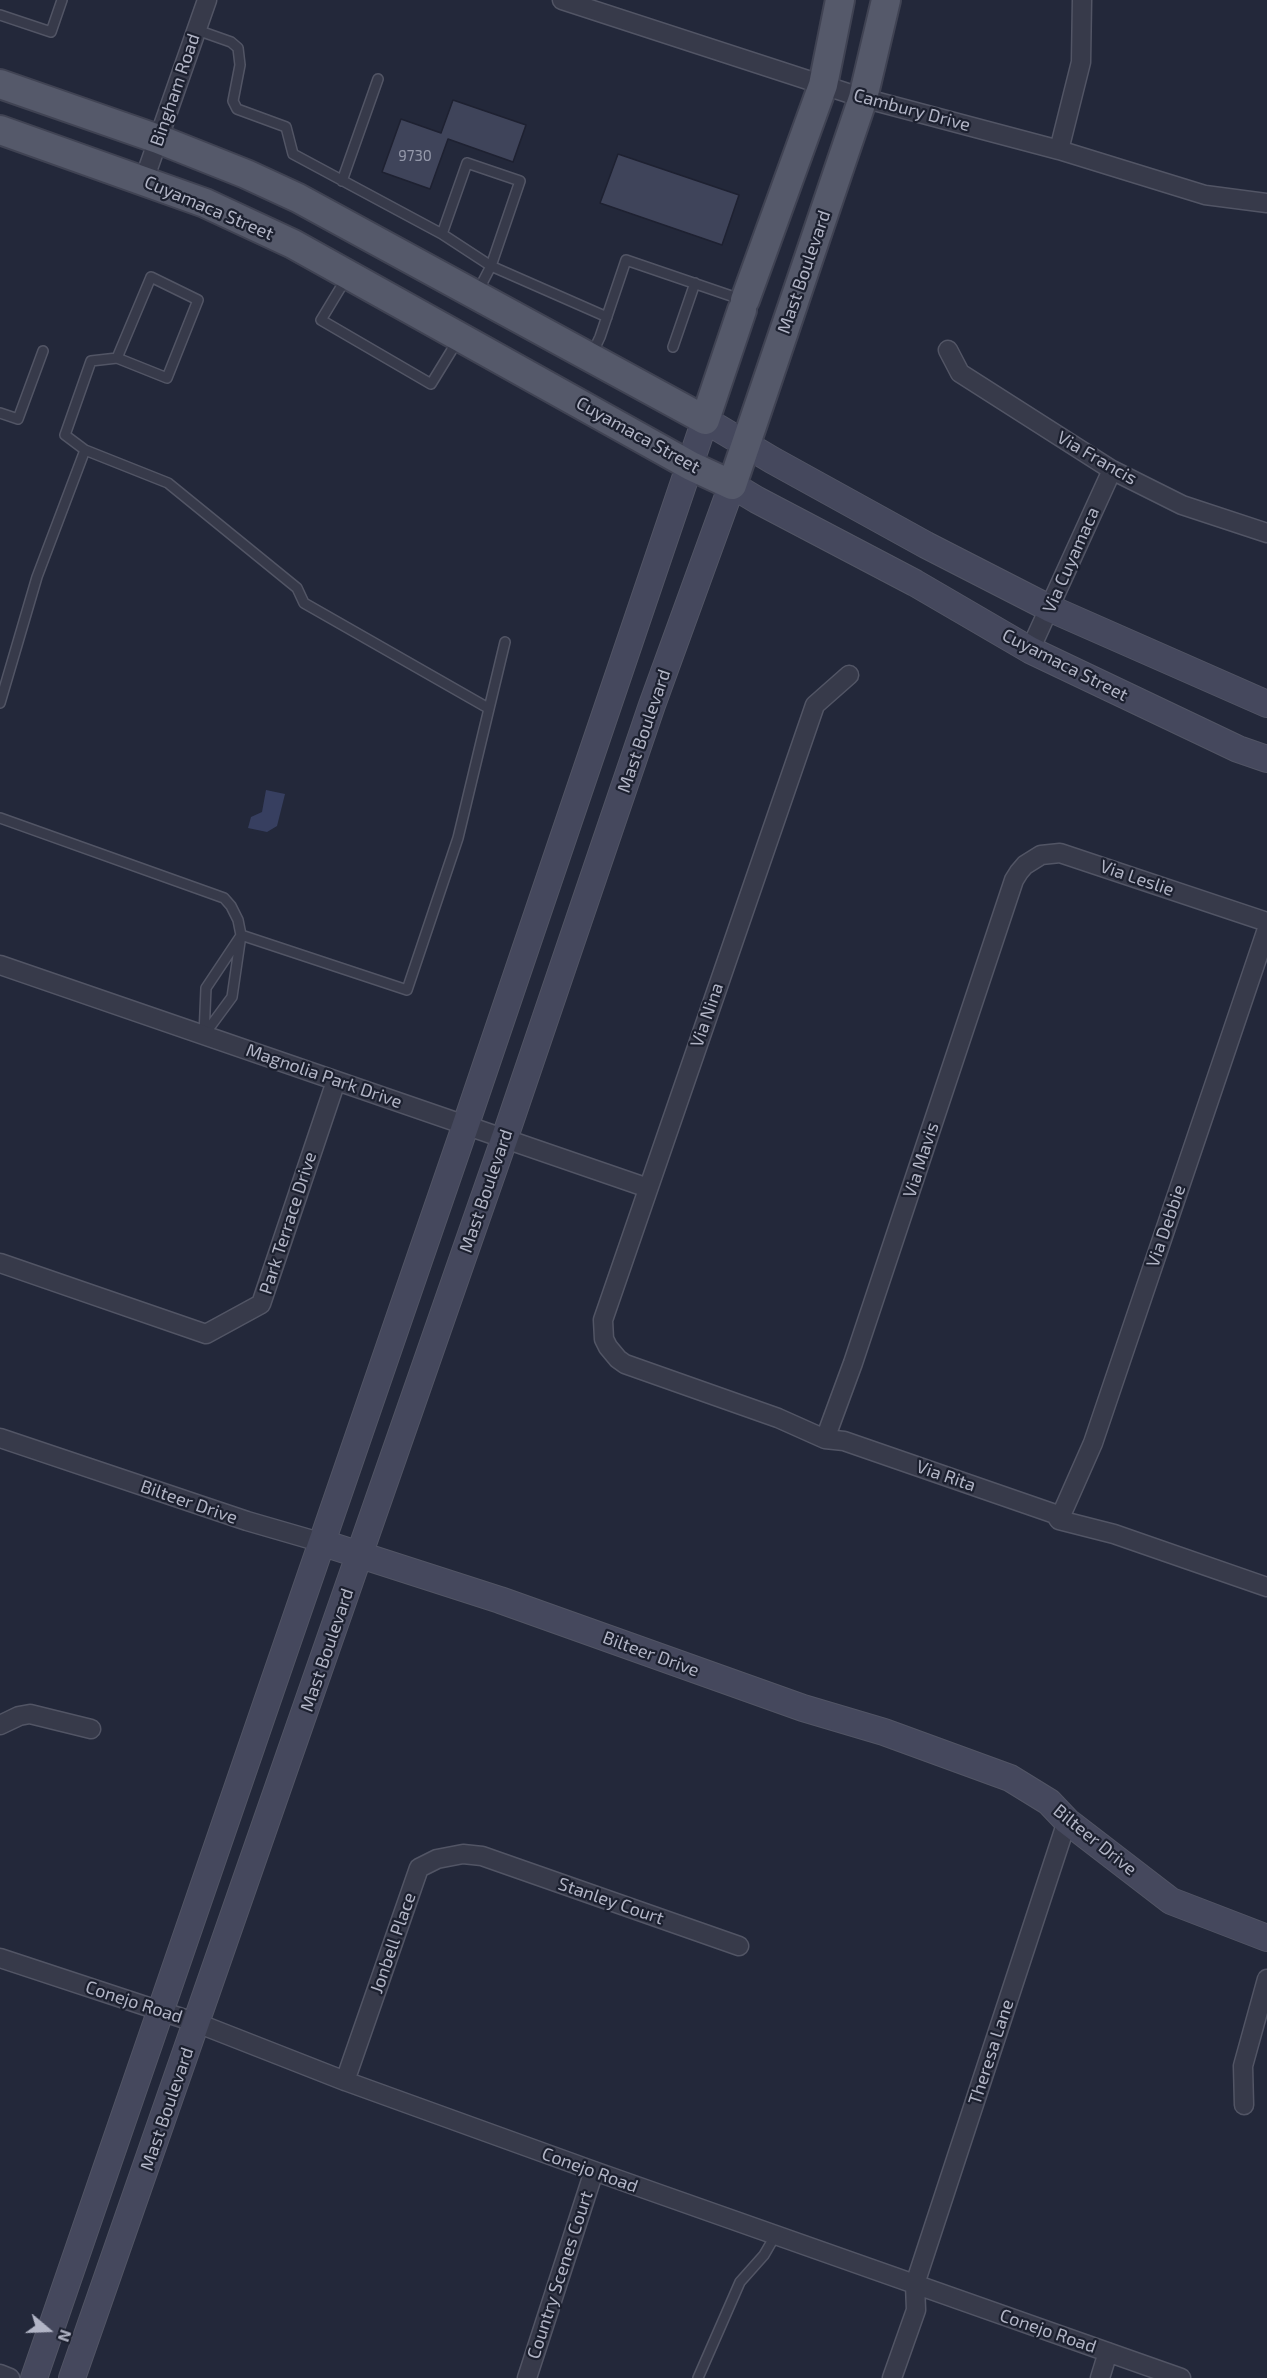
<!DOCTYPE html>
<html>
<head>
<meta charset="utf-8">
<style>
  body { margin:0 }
  #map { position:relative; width:1267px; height:2378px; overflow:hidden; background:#23283a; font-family:"Exo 2",sans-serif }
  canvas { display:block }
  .north { position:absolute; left:18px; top:2300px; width:60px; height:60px; -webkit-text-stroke:4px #1c202f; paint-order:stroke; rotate:109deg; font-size:16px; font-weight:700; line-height:24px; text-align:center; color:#b2b5c6 }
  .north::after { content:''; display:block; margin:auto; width:21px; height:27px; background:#b2b5c6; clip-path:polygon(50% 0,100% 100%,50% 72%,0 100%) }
</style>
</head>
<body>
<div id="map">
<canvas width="1267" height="2378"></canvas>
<div class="north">N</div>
</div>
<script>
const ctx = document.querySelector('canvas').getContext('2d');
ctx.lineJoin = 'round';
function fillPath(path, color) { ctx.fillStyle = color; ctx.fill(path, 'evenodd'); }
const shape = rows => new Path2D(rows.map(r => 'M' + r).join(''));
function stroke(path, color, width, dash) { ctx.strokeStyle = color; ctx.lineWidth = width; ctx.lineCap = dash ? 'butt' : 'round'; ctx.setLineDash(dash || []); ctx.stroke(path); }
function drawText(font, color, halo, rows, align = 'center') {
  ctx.font = font + ' "Exo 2",sans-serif'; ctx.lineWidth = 4.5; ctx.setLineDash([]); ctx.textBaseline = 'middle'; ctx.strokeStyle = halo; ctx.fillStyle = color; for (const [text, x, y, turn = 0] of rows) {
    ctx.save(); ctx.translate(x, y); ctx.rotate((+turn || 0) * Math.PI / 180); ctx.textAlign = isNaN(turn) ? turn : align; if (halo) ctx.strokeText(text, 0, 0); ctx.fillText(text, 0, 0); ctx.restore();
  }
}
fillPath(shape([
  [266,790,285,794,277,826,267,832,248,828,251,817,262,812]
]), '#373f60');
const building = shape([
  [453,100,526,125,513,162,448,139,430,189,382,172,401,119,441,133,453,100],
  [618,154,739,195,722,245,600,203,618,154]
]);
fillPath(building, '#3f445a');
stroke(building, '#1e2131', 1.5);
const lane = shape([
  [0,15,51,32,62,0],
  [197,30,231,42,238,48,240,65,233,101,237,109,286,127,293,154,442,234],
  [467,163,520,181,491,266,442,234,467,163],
  [342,181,378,79],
  [347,277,321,320,431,384,458,340],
  [477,293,491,266,607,317],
  [673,347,695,283],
  [592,354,600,337,626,260,743,300],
  [117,358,167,378,198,300,151,277,117,358,91,361,65,435,85,450,168,483,297,588,304,603,488,708],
  [0,413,18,419,43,351],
  [0,703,37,577,85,450],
  [0,818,224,898,231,906,238,920,241,935,232,997,204,1035],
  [241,935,407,990,458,838,505,642],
  [204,1035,206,988,240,937],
  [698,2378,740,2282,764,2255,775,2236]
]);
const street = shape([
  [562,0,863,98,1059,150,1205,195,1267,203],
  [1059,150,1081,62,1082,0],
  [144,180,207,0],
  [948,350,960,373,1112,470,1182,505,1267,533],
  [1030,650,1112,470],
  [849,675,815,705,603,1320,604,1339,608,1347,618,1359,625,1364,778,1418,825,1439,844,1441,1055,1514,1059,1520,1114,1534,1267,1587],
  [0,965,648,1188],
  [0,1263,206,1334,261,1304,336,1081],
  [0,1438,247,1521,323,1543],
  [825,1439,853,1363,1014,880,1019,872,1025,865,1041,855,1060,853,1267,922],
  [1059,1520,1093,1443,1267,929],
  [0,1725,19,1716,30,1714,91,1729],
  [0,1958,197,2023,345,2081,594,2171,1181,2378],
  [345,2081,419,1868,437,1859,463,1854,482,1856,739,1946],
  [1244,2105,1243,2066,1267,1979],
  [0,2374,10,2378],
  [527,2378,594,2171],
  [892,2378,916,2310,915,2284,1067,1821],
  [1100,2378,1108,2352]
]);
const secondary = shape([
  [323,1543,500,1600,803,1708,884,1732,1010,1778,1049,1802,1067,1821,1171,1901,1267,1938],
  [34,2378,466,1124,705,420,772,460,926,545,1049,608,1267,704],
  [72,2378,505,1137,652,705,732,485,757,500,915,583,1030,650,1238,749,1267,759]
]);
const primary = shape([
  [0,84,158,139,246,174,298,198,705,420,742,310],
  [0,130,205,203,293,244,691,466,732,485,863,98,886,0],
  [745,300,823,85,840,0]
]);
stroke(lane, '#525565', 12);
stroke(street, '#525565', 21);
stroke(secondary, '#525565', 28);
stroke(primary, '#404353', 32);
stroke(lane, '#373a4a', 9);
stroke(street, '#373a4a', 18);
stroke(secondary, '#45485d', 26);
stroke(primary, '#55596a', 28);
drawText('15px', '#9599ab', null, [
  ["9730",415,156]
]);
drawText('18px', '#b2b5c6', '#1c202f', [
  ["Bingham Road",175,90,-71],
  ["Cambury Drive",912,110,15],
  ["Cuyamaca Street",209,208,23],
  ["Mast Boulevard",804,272,-71],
  ["Cuyamaca Street",638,435,29],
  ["Via Francis",1097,458,30],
  ["Via Cuyamaca",1071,560,-66],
  ["Cuyamaca Street",1065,665,27],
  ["Mast Boulevard",644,731,-71],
  ["Via Leslie",1137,878,19],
  ["Via Nina",707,1015,-71],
  ["Magnolia Park Drive",324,1076,19],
  ["Via Mavis",921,1160,-72],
  ["Mast Boulevard",486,1191,-71],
  ["Park Terrace Drive",288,1223,-72],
  ["Via Debbie",1166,1226,-71],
  ["Via Rita",946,1476,19],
  ["Bilteer Drive",189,1502,19],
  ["Mast Boulevard",327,1650,-71],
  ["Bilteer Drive",651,1654,20],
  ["Bilteer Drive",1095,1840,39],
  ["Stanley Court",611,1901,19],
  ["Jonbell Place",393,1943,-71],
  ["Conejo Road",134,2002,18],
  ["Theresa Lane",991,2052,-72],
  ["Mast Boulevard",167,2109,-71],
  ["Conejo Road",590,2170,20],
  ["Country Scenes Court",560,2275,-72],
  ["Conejo Road",1048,2331,19]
]);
</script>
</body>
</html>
